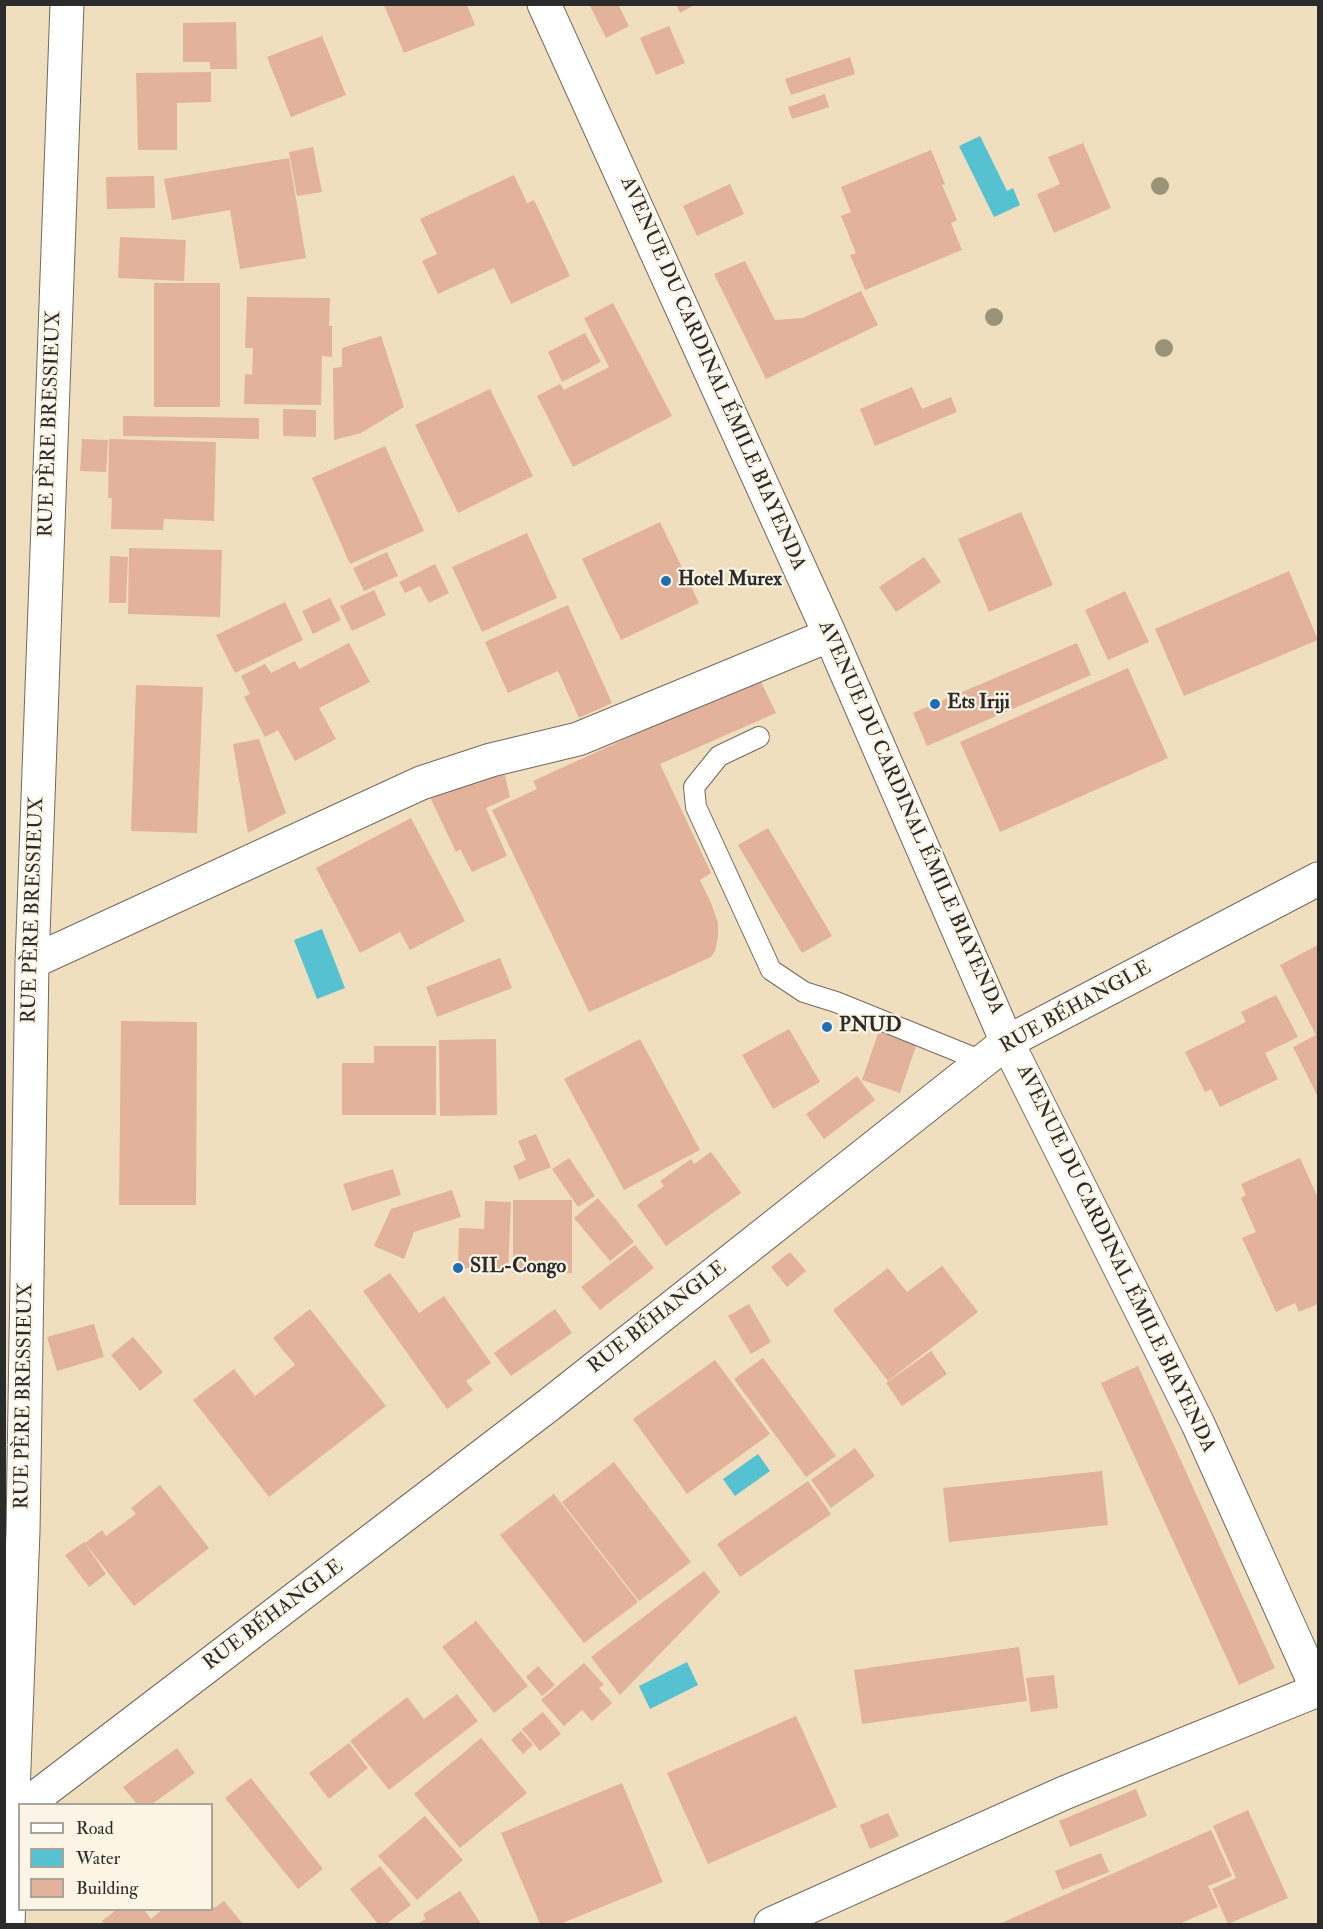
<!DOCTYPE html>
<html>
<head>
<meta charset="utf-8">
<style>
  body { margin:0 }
  #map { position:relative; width:1323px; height:1929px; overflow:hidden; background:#f0dfbe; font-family:"IM FELL Double Pica",serif }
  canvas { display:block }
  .frame { position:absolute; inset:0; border:6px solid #2b2b2b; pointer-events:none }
  .legend { position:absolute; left:18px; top:1803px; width:195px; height:108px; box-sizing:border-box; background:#fcf5e5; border:2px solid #a8a49b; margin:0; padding:8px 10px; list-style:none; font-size:18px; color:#2b2b2b }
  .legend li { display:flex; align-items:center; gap:12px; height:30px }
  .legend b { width:30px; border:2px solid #a8a49b }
</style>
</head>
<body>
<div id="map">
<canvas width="1323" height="1929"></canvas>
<div class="frame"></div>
<ul class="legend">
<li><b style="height:8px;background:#fff"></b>Road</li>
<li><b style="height:16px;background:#56c1d0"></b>Water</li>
<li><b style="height:16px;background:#e2b29a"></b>Building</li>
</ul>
</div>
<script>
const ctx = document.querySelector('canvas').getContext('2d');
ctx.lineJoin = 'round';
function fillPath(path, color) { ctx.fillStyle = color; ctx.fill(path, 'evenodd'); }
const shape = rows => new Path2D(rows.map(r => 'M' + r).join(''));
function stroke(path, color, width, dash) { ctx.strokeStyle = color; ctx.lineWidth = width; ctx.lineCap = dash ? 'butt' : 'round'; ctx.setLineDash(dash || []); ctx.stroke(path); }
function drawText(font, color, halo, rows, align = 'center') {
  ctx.font = font + ' "IM FELL Double Pica",serif'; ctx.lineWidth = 4.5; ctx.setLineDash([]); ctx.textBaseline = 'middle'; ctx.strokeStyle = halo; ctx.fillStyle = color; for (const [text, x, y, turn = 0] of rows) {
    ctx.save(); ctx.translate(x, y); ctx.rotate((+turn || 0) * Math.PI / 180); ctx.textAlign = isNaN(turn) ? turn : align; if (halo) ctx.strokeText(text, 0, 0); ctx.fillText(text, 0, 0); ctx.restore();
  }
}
fillPath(shape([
  [980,136,1007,191,1013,188,1020,205,994,217,959,146],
  [322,929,345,988,317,999,294,940],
  [758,1454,770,1471,735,1496,723,1479],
  [687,1662,698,1685,650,1709,639,1686]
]), '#56c1d0');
fillPath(shape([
  [589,4,618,4,629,26,606,38],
  [676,4,696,4,680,13],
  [384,5,467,5,475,25,404,53],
  [236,22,237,69,210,69,210,62,183,62,183,23],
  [669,26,685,63,656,75,640,38],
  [322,36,346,95,291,117,267,57],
  [850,57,855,74,791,95,785,79],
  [211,72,211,102,177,103,177,150,138,150,136,73],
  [825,94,829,107,792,119,788,107],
  [1083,143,1111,208,1054,233,1037,194,1060,184,1048,157],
  [313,147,322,192,297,196,289,152],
  [931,150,945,184,942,185,957,220,951,223,962,250,865,290,850,255,856,253,841,216,851,212,841,187],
  [289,158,306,258,240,269,230,210,172,220,164,179],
  [514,175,527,203,534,200,570,276,511,304,494,268,438,294,422,261,437,254,420,219],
  [154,176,155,208,107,209,106,177],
  [730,184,744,214,697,236,683,206],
  [120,237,186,240,184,281,118,278],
  [745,261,775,320,803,318,861,291,878,325,766,379,714,274],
  [154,283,220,283,220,407,154,407],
  [247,297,330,298,329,326,332,326,332,357,322,356,321,405,244,404,245,374,252,375,253,348,245,348],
  [613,303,672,416,573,467,537,396,560,384,564,390,609,367,584,318],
  [585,333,601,362,562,382,548,352],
  [381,336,404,407,361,433,334,440,333,368,342,367,342,348],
  [912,387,922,409,951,397,957,412,875,446,860,409],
  [490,389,533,476,458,513,415,425],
  [283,409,316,410,316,437,283,436],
  [123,416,259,418,259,439,123,436],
  [82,439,108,440,106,472,80,471],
  [109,439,216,442,214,521,164,519,163,530,111,529,112,498,108,498],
  [385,446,424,531,350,564,312,478],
  [1021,512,1053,585,989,612,958,539],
  [660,522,699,603,621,640,582,559],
  [527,533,557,598,482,632,452,567],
  [129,548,222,550,220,617,128,614],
  [387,552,398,576,364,591,353,568],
  [110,556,128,557,126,603,109,603],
  [924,557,941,582,896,612,879,587],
  [435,564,449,593,429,603,420,586,405,593,399,582],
  [1289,571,1318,640,1184,696,1155,629],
  [374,590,386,615,352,631,340,606],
  [1125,591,1149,642,1108,660,1085,610],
  [330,598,341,620,313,634,302,611],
  [285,602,303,640,235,673,216,635],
  [568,605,612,703,579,718,558,671,508,693,485,642],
  [349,643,370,682,319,708,336,739,295,761,278,730,265,737,244,697,250,694,241,676,265,664,271,673,295,661,299,669],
  [1077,643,1091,675,927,746,913,713],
  [1128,668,1168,758,1000,832,960,742],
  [759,678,776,713,660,764,711,873,700,880,711,903,718,923,718,937,715,951,711,957,589,1012,492,810,537,789,533,781],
  [136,685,203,687,197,833,131,831],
  [259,739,286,813,248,833,233,744],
  [505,775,510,797,486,808,507,856,472,872,460,849,456,852,428,793,455,782],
  [411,818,465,921,410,950,400,932,360,953,316,868],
  [768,828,832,936,802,953,738,845],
  [1318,945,1318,1097,1293,1047,1316,1035,1280,965],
  [500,958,512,988,437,1017,426,987],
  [1276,995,1298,1037,1265,1053,1278,1079,1220,1107,1211,1089,1205,1092,1185,1052,1246,1022,1241,1012],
  [121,1021,197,1022,196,1205,119,1205],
  [789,1029,820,1082,773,1109,742,1055],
  [879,1031,917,1043,900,1093,862,1080],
  [496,1039,497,1115,440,1116,439,1040],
  [640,1039,700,1150,624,1190,564,1079],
  [374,1046,436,1046,436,1115,342,1115,342,1063,374,1063],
  [857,1076,875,1100,824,1139,806,1114],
  [536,1134,551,1167,519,1180,513,1166,526,1160,518,1141],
  [711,1152,741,1193,666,1246,637,1205,664,1186,660,1181,691,1159,694,1164],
  [569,1158,595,1196,578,1207,552,1169],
  [1300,1158,1318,1198,1318,1304,1299,1312,1295,1303,1276,1312,1242,1238,1256,1232,1241,1198,1246,1195,1241,1184],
  [393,1169,401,1195,352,1211,343,1184],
  [452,1190,461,1217,414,1232,404,1259,374,1246,391,1209],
  [598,1198,634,1242,610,1261,574,1218],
  [513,1200,572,1200,572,1273,513,1273],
  [485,1201,511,1202,508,1270,458,1268,459,1228,484,1229],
  [635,1245,654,1268,600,1310,581,1287],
  [790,1252,806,1271,787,1287,771,1267],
  [942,1266,978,1312,888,1381,833,1310,888,1268,907,1292],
  [390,1273,419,1313,444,1296,491,1363,466,1381,473,1390,447,1409,363,1291],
  [749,1304,771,1342,751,1354,728,1316],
  [310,1309,386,1406,269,1497,193,1400,234,1369,255,1396,295,1365,273,1338],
  [555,1309,572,1333,511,1376,494,1353],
  [94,1324,104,1357,57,1371,47,1337],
  [133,1337,163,1372,140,1391,111,1355],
  [931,1351,947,1374,902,1406,886,1383],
  [763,1358,836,1456,806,1477,734,1379],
  [715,1360,770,1434,687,1494,633,1419],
  [1138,1366,1275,1668,1239,1685,1101,1383],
  [855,1448,875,1476,831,1508,811,1480],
  [614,1462,691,1562,639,1601,562,1502],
  [1102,1471,1108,1525,949,1542,943,1488],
  [808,1481,831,1514,740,1577,717,1544],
  [160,1485,209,1548,134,1606,85,1543,102,1530,106,1536,136,1514,131,1508],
  [554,1494,638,1602,584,1643,500,1535],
  [84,1542,106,1574,89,1587,65,1555],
  [704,1571,720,1592,620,1695,591,1657],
  [476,1621,528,1686,494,1713,442,1647],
  [1019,1647,1027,1701,862,1724,854,1670],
  [584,1663,604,1685,599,1688,612,1703,592,1721,582,1710,564,1726,541,1700],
  [538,1666,555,1685,542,1696,526,1677],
  [1054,1675,1058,1708,1031,1712,1026,1678],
  [457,1694,478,1721,389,1790,350,1741,407,1697,424,1719],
  [543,1712,561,1734,540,1751,522,1729],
  [796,1716,837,1807,708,1864,667,1773],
  [521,1731,533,1745,523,1754,511,1740],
  [481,1738,527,1793,460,1848,414,1794],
  [349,1743,368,1768,329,1799,309,1773],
  [177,1748,195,1773,152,1804,137,1804,123,1787],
  [251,1778,323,1869,298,1889,225,1798],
  [622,1783,663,1882,560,1924,540,1924,501,1833],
  [1136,1789,1147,1816,1070,1847,1059,1821],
  [1248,1810,1288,1898,1228,1924,1212,1889,1236,1878,1213,1826],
  [888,1813,899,1836,870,1849,860,1825],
  [425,1816,463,1860,417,1900,378,1856],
  [1211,1830,1232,1876,1208,1886,1218,1907,1179,1924,999,1924],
  [1101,1853,1109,1872,1062,1890,1055,1871],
  [380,1866,411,1905,386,1924,378,1924,350,1889],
  [460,1891,481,1924,417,1924,426,1919,423,1914],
  [224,1901,243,1924,104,1924,102,1921,116,1910,144,1910,151,1919,162,1910,212,1910,212,1904,214,1908]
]), '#e2b29a');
const service = shape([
  [759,737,719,756,694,787,696,807,771,970,804,992,836,1002,982,1061]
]);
const minor = shape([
  [544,4,830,635,1007,1042,1198,1424,1318,1691],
  [32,962,421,783,491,760,578,739,830,635],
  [8,1924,23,1531,32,962,67,4],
  [771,1924,1064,1793,1318,1690]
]);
const tertiary = shape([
  [27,1804,550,1404,1007,1042,1318,879]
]);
stroke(service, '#706a5e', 22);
stroke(minor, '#706a5e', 35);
stroke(tertiary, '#706a5e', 35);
stroke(service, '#fff', 20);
stroke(minor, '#fff', 33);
stroke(tertiary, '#fff', 33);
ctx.fillStyle = '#999378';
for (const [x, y] of [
  [1160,186],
  [994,317],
  [1164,348]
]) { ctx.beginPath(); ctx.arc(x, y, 9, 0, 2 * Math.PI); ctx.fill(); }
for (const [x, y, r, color] of [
  [666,581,6,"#1f6fb2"],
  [935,704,6,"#1f6fb2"],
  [827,1027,6,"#1f6fb2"],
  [458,1268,6,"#1f6fb2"]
]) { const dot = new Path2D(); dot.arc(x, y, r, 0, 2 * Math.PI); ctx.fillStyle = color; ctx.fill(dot); stroke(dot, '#fcf5e5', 2); }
drawText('20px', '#2b2b2b', '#fcf5e5', [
  ["AVENUE DU CARDINAL ÉMILE BIAYENDA",712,374,66],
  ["RUE PÈRE BRESSIEUX",51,424,-88],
  ["AVENUE DU CARDINAL ÉMILE BIAYENDA",910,818,66],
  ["RUE PÈRE BRESSIEUX",34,910,-88],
  ["RUE BÉHANGLE",1076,1008,-29],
  ["AVENUE DU CARDINAL ÉMILE BIAYENDA",1115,1259,64],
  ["RUE BÉHANGLE",658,1318,-38],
  ["RUE PÈRE BRESSIEUX",25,1396,-89],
  ["RUE BÉHANGLE",274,1616,-37]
]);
drawText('bold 20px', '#2b2b2b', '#fcf5e5', [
  ["Hotel Murex",678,581],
  ["Ets Iriji",947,704],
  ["PNUD",839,1027],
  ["SIL-Congo",470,1268]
], 'left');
</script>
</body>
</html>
